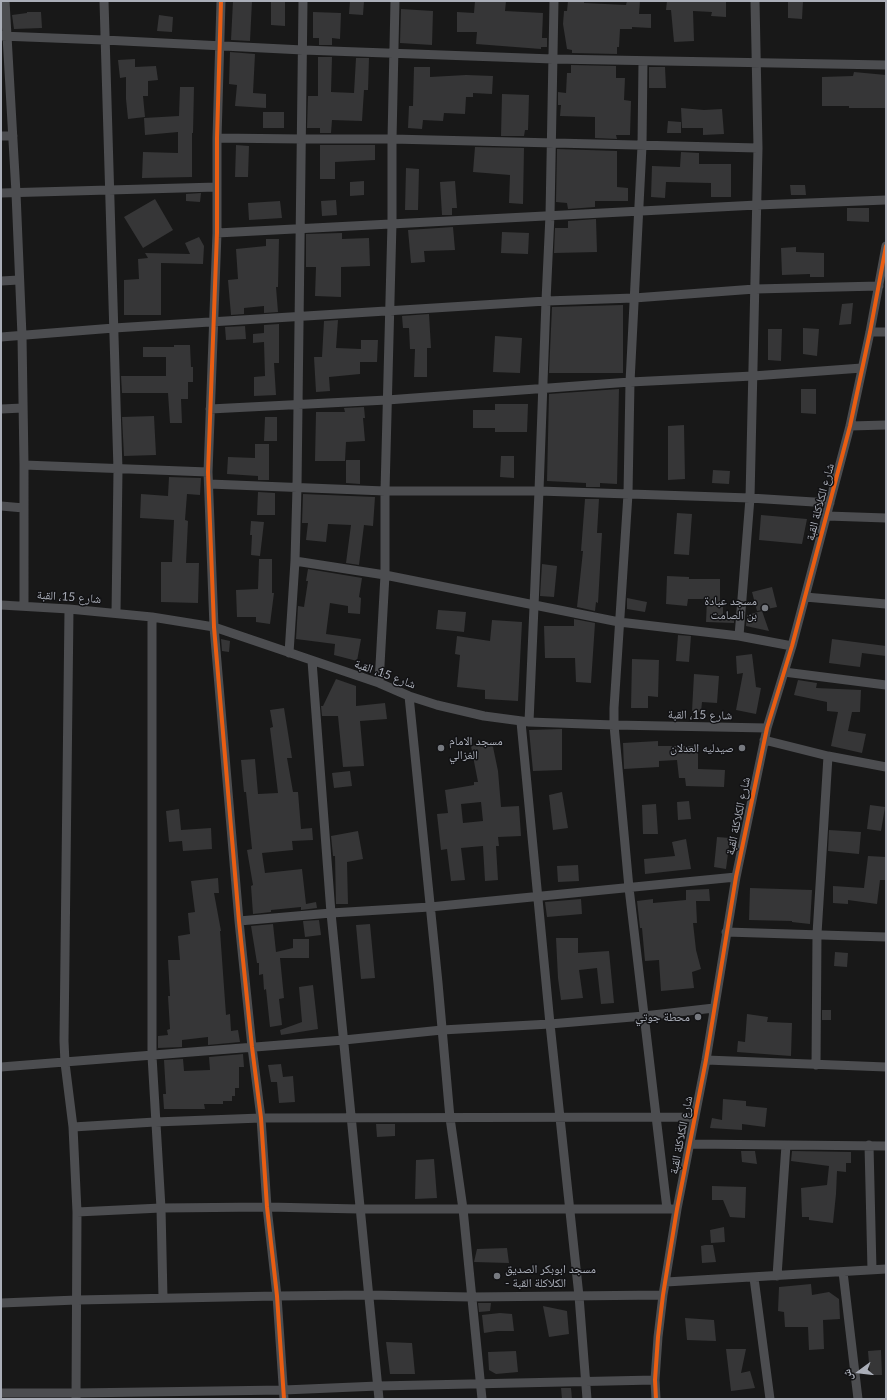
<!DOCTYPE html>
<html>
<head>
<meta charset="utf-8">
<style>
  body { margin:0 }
  #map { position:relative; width:887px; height:1400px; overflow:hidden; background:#181818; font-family:Lato,"Noto Naskh Arabic",sans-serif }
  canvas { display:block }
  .frame { position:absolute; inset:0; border:2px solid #aaaeb8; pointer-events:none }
  .north { position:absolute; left:839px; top:1352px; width:40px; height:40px; -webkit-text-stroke:3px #121214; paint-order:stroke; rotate:255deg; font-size:11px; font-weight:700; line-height:16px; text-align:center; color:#aaaeb8 }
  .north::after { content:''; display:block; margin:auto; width:14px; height:18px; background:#aaaeb8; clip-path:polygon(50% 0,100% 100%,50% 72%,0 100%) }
</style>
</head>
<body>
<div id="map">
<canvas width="887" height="1400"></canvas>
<div class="frame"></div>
<div class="north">ش</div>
</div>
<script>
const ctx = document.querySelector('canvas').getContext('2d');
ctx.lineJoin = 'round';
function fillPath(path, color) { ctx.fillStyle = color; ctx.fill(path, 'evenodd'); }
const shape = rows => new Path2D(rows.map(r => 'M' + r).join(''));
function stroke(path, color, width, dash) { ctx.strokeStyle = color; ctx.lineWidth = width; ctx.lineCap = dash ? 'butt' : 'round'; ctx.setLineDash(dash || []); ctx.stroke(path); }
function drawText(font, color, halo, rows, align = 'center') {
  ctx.font = font + ' Lato,"Noto Naskh Arabic",sans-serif'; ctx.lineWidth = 3; ctx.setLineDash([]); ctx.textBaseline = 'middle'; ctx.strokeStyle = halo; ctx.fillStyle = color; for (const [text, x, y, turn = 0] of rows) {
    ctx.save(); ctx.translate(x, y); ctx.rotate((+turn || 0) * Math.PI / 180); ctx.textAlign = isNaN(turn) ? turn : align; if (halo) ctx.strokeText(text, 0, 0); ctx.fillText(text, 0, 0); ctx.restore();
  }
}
fillPath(shape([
  [233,1,252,1,250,41,231,40],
  [271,1,285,1,285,26,271,25],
  [350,1,364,1,363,15,349,14],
  [475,1,506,1,505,11,543,13,542,38,547,38,547,47,541,47,541,49,476,44,477,32,457,32,457,12,474,13],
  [568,1,584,1,584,3,626,5,627,1,640,1,639,14,651,14,651,28,632,27,632,29,620,29,619,47,617,47,617,54,572,53,572,50,567,49,563,24,564,11,567,11],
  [667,1,726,1,726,17,711,16,712,12,693,11,694,41,674,42,671,10,666,10],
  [788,1,803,1,802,19,788,18],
  [401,9,433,11,432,45,400,43],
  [27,12,41,12,42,28,14,29,12,15,27,13],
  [313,12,341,13,340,39,332,38,332,45,319,45,319,38,313,38],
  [159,15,173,17,172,32,157,31],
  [230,52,255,54,253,93,266,94,266,108,235,106,237,85,229,84],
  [318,57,332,57,331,92,354,93,356,58,369,58,368,90,364,90,362,121,332,120,331,133,320,133,320,128,307,128,308,96,318,96],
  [135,59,135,67,156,66,158,80,148,81,148,96,143,96,145,117,128,119,126,99,126,77,120,78,118,60],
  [571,65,616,66,616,78,625,78,624,100,631,101,630,135,616,135,617,139,595,138,595,117,560,116,561,105,558,105,558,92,566,93,567,73,571,73],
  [414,67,430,67,430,77,466,75,493,76,492,94,473,93,473,97,466,97,465,114,444,113,443,121,423,120,422,129,408,128,409,106,413,106],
  [649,67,665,67,666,88,649,88],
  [854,72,886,75,886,108,849,108,849,106,822,106,822,77,853,76],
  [180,87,194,87,193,133,192,133,192,177,142,178,143,152,178,153,178,132,145,135,144,118,179,116],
  [502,94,529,95,528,130,525,130,524,136,501,136],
  [681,108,704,110,722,109,724,134,703,135,703,128,682,128],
  [263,112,284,112,284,128,263,128],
  [668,121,681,122,681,133,667,133],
  [236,145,249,146,248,177,235,177],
  [320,145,375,145,375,160,335,162,335,179,320,179],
  [475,147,524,148,523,204,509,203,510,175,473,172],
  [557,149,617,151,617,187,628,188,628,201,595,201,595,207,568,209,567,203,556,202],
  [681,152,699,153,699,164,731,164,731,197,711,197,711,183,666,182,665,198,651,197,652,166,680,167],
  [406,168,419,169,418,210,405,210],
  [364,181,364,195,350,196,350,182],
  [455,181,457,208,452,208,452,215,442,215,440,182],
  [790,185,805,185,806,195,791,195],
  [201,193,200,202,186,201,186,194],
  [155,199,173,230,143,248,124,217],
  [336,200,337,215,322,216,321,201],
  [280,201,282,218,249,220,248,203],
  [847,208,869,208,869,222,847,221],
  [596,219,597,252,554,253,555,228,568,228,568,221],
  [453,227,455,250,424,251,425,262,411,263,408,230],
  [502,232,529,233,528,254,501,253],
  [342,233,342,239,369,238,370,266,341,267,341,297,315,296,316,267,306,267,306,234],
  [199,237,204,246,203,264,161,263,161,315,124,315,124,280,139,279,138,259,148,258,145,253,190,254,185,243],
  [266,239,279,239,278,287,276,287,278,312,264,313,264,306,244,308,244,314,231,315,228,280,238,279,236,249,266,246],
  [796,247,796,252,824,253,824,277,810,277,810,274,782,275,781,248],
  [853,303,851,324,839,325,842,304],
  [623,305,623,373,549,373,552,307],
  [429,314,431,348,427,348,427,377,414,377,415,349,410,349,409,328,403,328,402,316],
  [338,320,336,348,361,349,361,340,378,340,377,362,360,362,360,374,329,377,330,391,316,392,314,357,322,357,324,321],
  [279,324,279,363,274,363,276,395,254,396,254,377,265,376,264,342,253,343,253,334,264,333,264,325],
  [245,326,246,339,226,340,225,327],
  [803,328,819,329,817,356,803,354],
  [768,329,782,329,781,361,768,360],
  [495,336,522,338,520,373,493,372],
  [174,345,190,345,191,367,193,367,193,382,188,382,188,399,181,399,182,423,170,423,168,393,122,393,121,376,166,376,166,357,143,357,143,347,174,347],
  [619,389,617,484,600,483,600,487,586,487,586,483,547,481,549,394],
  [801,389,816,389,816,414,801,413],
  [495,404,528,404,527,432,495,432,495,428,473,428,473,410,495,410],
  [364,407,365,418,363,418,365,441,346,442,345,461,315,461,316,412,345,412,344,408],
  [154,416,156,455,124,456,122,417],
  [265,417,277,417,277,441,264,441],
  [684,425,685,479,668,480,668,426],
  [255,444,269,444,269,480,258,480,258,476,227,474,228,457,255,458],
  [501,456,514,456,514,478,500,477],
  [346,460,360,460,360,484,346,483],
  [713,470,730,471,729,484,712,483],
  [169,477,201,478,200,495,187,494,185,520,188,521,186,563,199,563,198,603,161,602,161,562,172,562,174,520,140,518,141,494,168,496],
  [258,492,275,493,275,515,257,515],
  [303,494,375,497,373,526,364,525,359,565,346,563,351,525,328,524,326,542,306,540,308,523,302,523],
  [585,499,599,499,597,533,602,533,598,603,596,602,595,611,577,607,583,551,581,551],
  [677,513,692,514,689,555,674,554],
  [761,515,807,519,802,544,759,540],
  [251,521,264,522,260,556,251,555,252,535,250,535],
  [259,559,272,559,272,593,274,593,270,624,256,622,256,617,237,617,236,590,258,589],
  [542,564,557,566,554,597,540,596],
  [308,569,362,578,359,597,361,598,360,614,348,613,348,606,330,603,326,634,361,639,357,661,334,655,335,644,296,639,298,606,304,607,308,581,306,581],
  [667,576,689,577,689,579,720,579,720,607,723,607,723,620,734,617,734,623,706,622,707,599,688,599,687,606,666,604],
  [772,587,777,607,757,611,752,592],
  [627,598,647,602,645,612,627,609],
  [438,610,466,612,464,632,436,629],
  [762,611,769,631,746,626,747,615],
  [574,619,595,623,591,683,576,682,575,658,545,658,544,626,574,626],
  [492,620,522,622,518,701,485,699,485,690,457,687,460,655,455,654,457,636,490,641],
  [678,635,691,636,689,662,676,661],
  [221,639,230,641,229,652,222,651],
  [832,639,886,646,886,656,862,653,860,667,829,663],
  [752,654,756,687,761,688,756,714,736,710,743,673,737,674,736,656],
  [632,659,659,660,658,697,648,696,648,708,631,708],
  [694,674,719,676,717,703,702,702,701,712,692,711],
  [336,679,356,686,356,706,385,703,387,719,360,721,364,766,343,767,338,716,322,716,321,706,323,706],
  [798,680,817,683,816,688,861,690,860,712,852,712,848,731,866,734,862,753,831,746,838,712,827,711,827,702,794,695],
  [284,708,292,758,287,758,293,792,298,792,301,829,312,828,313,840,292,841,293,850,262,853,265,873,302,869,306,904,316,902,317,908,301,910,301,907,271,910,271,912,253,914,251,886,253,885,247,850,252,849,246,792,244,792,241,760,255,759,258,794,278,793,270,728,273,727,270,710],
  [562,729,562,770,533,771,529,730],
  [658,741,658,746,698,746,698,769,725,770,724,787,686,786,685,778,679,778,677,760,659,761,659,767,624,769,623,743],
  [492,742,498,771,501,807,519,806,521,836,498,837,499,846,496,846,498,880,485,881,483,846,461,848,465,880,451,881,447,849,441,850,437,814,448,813,445,790,474,785,474,782,478,782,471,746],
  [481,802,483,821,463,823,461,804],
  [350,771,352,786,334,788,332,773],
  [562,792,568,828,553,830,549,795],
  [689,801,691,819,678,820,677,802],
  [656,804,658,834,643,834,642,805],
  [870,805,885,807,881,831,867,829],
  [179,809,181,830,211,828,212,849,183,851,182,841,169,842,166,811],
  [829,830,861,832,859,854,828,851],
  [358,831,363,859,347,862,348,904,336,904,335,856,333,856,331,836],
  [717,837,730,838,726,869,714,867],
  [686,839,691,869,645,874,644,859,675,856,672,842],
  [868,856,886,857,886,880,880,880,877,904,848,900,848,904,833,903,833,886,864,888],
  [578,865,579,881,558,882,557,866],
  [218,878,219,893,214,893,221,931,220,931,226,1015,230,1014,231,1031,238,1030,240,1042,208,1045,208,1037,182,1040,182,1047,158,1048,158,1036,168,1035,167,1030,170,1029,168,996,170,996,168,960,180,960,178,936,190,934,188,913,195,912,191,881],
  [750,888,812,890,810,924,792,922,792,921,749,920],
  [709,889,710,901,696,901,697,923,693,923,696,950,701,969,692,972,694,988,661,991,659,960,645,961,642,928,640,928,637,901,653,899,653,903,686,900,686,890],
  [581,899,582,914,547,917,545,902],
  [319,920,321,935,305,937,303,921],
  [273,924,276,952,293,948,293,939,309,939,309,958,280,958,284,998,279,999,282,1025,270,1027,266,989,264,990,263,974,259,975,259,963,257,963,251,926],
  [370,924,375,978,361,979,356,925],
  [556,938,578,938,578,953,609,951,614,1003,601,1004,597,968,579,970,583,998,561,1000,558,978],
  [835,952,848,953,847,967,834,966],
  [313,985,318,1029,281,1035,280,1030,302,1022,299,987],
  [822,1010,831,1010,831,1020,822,1020],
  [747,1014,768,1017,767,1022,792,1023,791,1056,737,1052,738,1041,745,1042],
  [243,1054,244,1067,239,1067,239,1088,235,1088,235,1096,232,1096,232,1101,223,1101,223,1104,204,1104,205,1109,164,1109,163,1094,166,1094,164,1060,183,1059,184,1071,210,1070,209,1057],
  [281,1064,283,1077,293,1076,295,1102,279,1103,277,1082,271,1082,268,1065],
  [723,1099,746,1101,746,1106,767,1108,765,1127,742,1124,742,1130,710,1128,712,1118,722,1120],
  [376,1124,395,1124,395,1136,377,1137],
  [741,1151,755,1151,757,1164,742,1162],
  [792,1151,851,1152,851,1163,846,1163,846,1172,837,1171,836,1194,833,1223,809,1220,809,1217,802,1217,801,1188,827,1185,829,1166,791,1161],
  [434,1159,437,1198,415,1199,416,1160],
  [712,1186,746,1187,745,1218,730,1217,723,1200,712,1200],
  [724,1227,725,1242,711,1243,710,1230],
  [705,1245,713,1245,716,1262,702,1263,701,1246],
  [507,1248,509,1263,474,1262,477,1249],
  [811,1284,812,1295,829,1292,839,1299,840,1319,823,1320,824,1349,809,1350,808,1327,785,1327,784,1312,778,1311,779,1287],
  [478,1303,491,1303,490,1311,479,1312],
  [543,1306,567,1311,569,1334,549,1337],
  [500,1313,512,1314,514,1331,497,1331,484,1333,482,1315],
  [685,1318,714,1320,716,1341,687,1340],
  [386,1342,412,1343,415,1374,390,1374],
  [726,1349,746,1349,741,1373,750,1371,755,1388,731,1391],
  [881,1350,882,1375,870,1375,868,1351],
  [516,1351,518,1372,496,1374,489,1370,488,1352],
  [561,1388,571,1388,572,1399,562,1399]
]), '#363637');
stroke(shape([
  [5,1,16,193,22,336,24,465,24,606],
  [104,1,118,470,116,613],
  [221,1,217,138,217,233,208,472,214,627,239,921,252,1047,261,1118,267,1207,277,1296,284,1399],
  [1,36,104,40,303,50,553,59,886,65],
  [643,61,642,146,630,382,628,494,614,708,614,725,629,888,667,1209],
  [1,136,13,136],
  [217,138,302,139,392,139,758,148],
  [1,193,217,187],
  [217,233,757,205,886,200],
  [1,281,19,280],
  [870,332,886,332],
  [1,337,114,328,546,301,634,298,755,289,879,286],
  [1,409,23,408],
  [210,409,387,400,630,382,753,376,862,368],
  [850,426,886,425],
  [24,465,208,472],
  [209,484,385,491,539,491,750,498,830,503],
  [1,506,24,508],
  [827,516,886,518],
  [295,561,385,575,619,622,739,636,792,646],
  [805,597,886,604],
  [1,605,69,609,152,617,214,627,379,683,409,696,437,705,484,716,529,722,614,725,767,728],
  [69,609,64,1041,65,1063,73,1127,77,1212,76,1399],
  [152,617,152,1056,161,1208,163,1298],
  [739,636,750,498,758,148,755,1],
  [289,653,295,561,297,487,303,1],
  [312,661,331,913,379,1399],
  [784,672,886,685],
  [379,683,385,575,385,491,392,223,392,139,395,1],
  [409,696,438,983,450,1118,463,1209,482,1399],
  [521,722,550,1024,579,1296,587,1399],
  [529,722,539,491,546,301,550,215,554,1],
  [764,740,828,756,886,767],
  [239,921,331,913,430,907,736,877],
  [726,932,886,937],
  [706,1060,886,1067],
  [816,1065,817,934,828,756],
  [1,1067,344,1040,442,1030,550,1024,644,1016,714,1008],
  [73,1127,155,1122,261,1118,695,1117],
  [690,1144,886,1146],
  [869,1145,872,1270],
  [77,1212,161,1208,267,1207,359,1209,672,1209],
  [843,1272,858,1399],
  [777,1276,786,1145],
  [754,1278,770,1399],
  [666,1282,886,1269],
  [1,1303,77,1300,277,1296,368,1295,471,1297,663,1295],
  [1,1393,76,1393,284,1390,378,1386,655,1380],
  [656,1399,655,1380,658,1337,663,1295,677,1209,706,1060,736,877,767,728,792,646,850,426,870,332,886,246]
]), '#4c4d50', 9);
stroke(shape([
  [221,1,217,138,217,233,208,472,214,627,239,921,252,1047,261,1118,267,1207,277,1296,284,1399],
  [656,1399,655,1380,658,1337,663,1295,677,1209,706,1060,736,877,767,728,792,646,850,426,870,332,886,246]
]), '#e95d12', 4);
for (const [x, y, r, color] of [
  [765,608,4,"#777a80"],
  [441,748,4,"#777a80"],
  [742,748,4,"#777a80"],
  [698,1017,4,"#777a80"],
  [497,1276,4,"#777a80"]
]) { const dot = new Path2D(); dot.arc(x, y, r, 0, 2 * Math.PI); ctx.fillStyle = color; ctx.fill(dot); stroke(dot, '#121214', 1.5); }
drawText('12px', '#aaaeb8', '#121214', [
  ["شارع الكلاكلة القبة",820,502,-75],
  ["شارع 15، القبة",69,597,4],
  ["شارع 15، القبة",385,674,20],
  ["شارع 15، القبة",700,715,1],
  ["شارع الكلاكلة القبة",738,816,-78],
  ["شارع الكلاكلة القبة",681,1135,-79]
]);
drawText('12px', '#aaaeb8', '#121214', [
  ["مسجد عبادة",757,601],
  ["بن الصامت",757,615],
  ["مسجد الامام",449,741,"left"],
  ["الغزالي",449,755,"left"],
  ["صيدليه العدلان",734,748],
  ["محطة جوتي",690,1017],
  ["مسجد ابوبكر الصديق",505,1269,"left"],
  ["- الكلاكلة القبة",505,1283,"left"]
], 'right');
</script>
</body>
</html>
